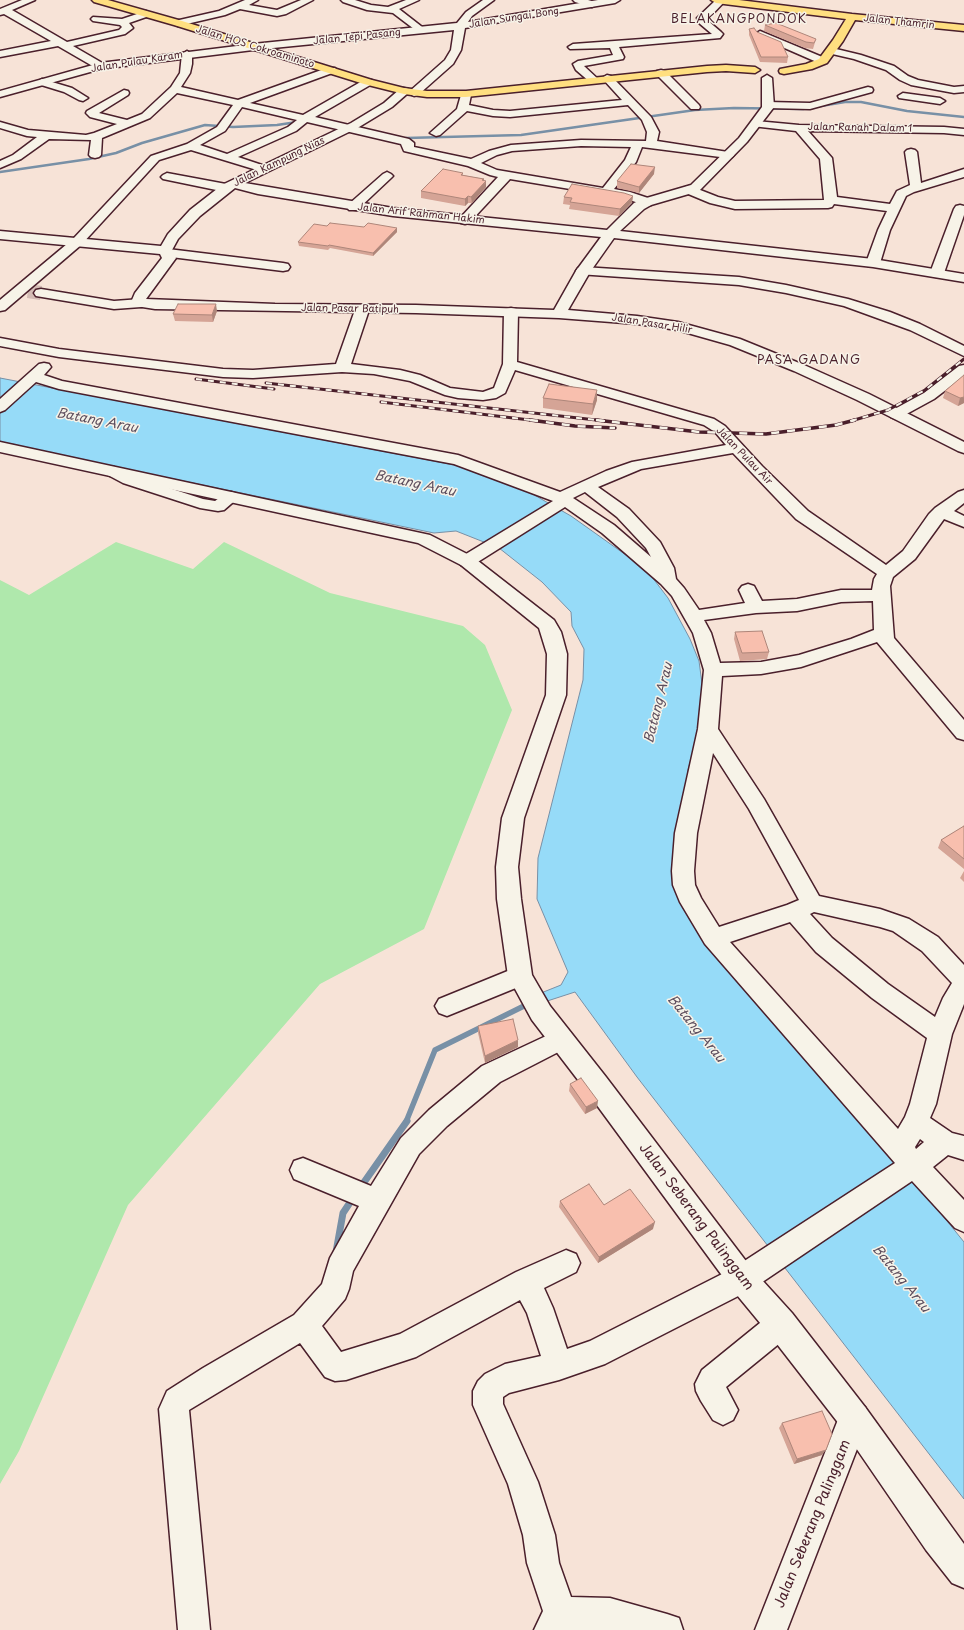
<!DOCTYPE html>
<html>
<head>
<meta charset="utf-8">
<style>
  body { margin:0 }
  canvas { display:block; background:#f7e3d7 }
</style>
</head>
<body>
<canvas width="964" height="1630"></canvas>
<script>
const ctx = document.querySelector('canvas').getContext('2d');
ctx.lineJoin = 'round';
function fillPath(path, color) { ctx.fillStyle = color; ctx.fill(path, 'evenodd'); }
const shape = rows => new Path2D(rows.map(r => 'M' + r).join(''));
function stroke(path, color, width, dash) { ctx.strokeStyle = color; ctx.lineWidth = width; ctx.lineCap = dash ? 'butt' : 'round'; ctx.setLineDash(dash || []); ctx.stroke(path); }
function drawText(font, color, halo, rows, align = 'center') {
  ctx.font = font + ' "Playpen Sans",sans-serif'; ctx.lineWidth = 3; ctx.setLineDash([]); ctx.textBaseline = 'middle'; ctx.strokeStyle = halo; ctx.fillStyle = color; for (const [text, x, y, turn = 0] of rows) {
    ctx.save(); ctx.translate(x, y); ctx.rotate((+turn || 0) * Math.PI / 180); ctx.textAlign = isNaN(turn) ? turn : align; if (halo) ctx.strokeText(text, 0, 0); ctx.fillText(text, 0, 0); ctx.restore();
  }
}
fillPath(shape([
  [116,542,193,569,224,542,330,593,463,626,485,645,512,710,424,929,320,984,128,1205,19,1451,0,1484,0,580,29,595]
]), '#afe8ac');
const water = shape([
  [0,378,470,468,522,488,571,516,633,560,652,577,668,598,690,639,699,661,705,706,688,770,681,835,683,894,964,1242,964,1499,637,1077,575,992,538,1004,536,995,561,985,568,972,537,899,538,858,583,680,584,649,572,626,571,612,542,582,499,548,456,531,434,533,0,443,0,378]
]);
fillPath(water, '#96dbf8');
stroke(water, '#7890a6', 1);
stroke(shape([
  [406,138,521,135,695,110,734,108,803,109,845,102,861,102,907,111,964,117],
  [0,172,89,159,116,153,142,143,205,125,233,127,277,125,297,122]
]), '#7890a6', 2.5);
stroke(shape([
  [406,1122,435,1050,530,1003]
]), '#7890a6', 5.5);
stroke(shape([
  [360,1188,407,1121],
  [336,1252,343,1213,353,1198]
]), '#7890a6', 7);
stroke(shape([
  [28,291,41,293]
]), '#d4bcb5', 14, [14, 6]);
const street = shape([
  [22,0,35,0,12,10,67,42,119,30,122,27,120,25,93,21,91,19,93,17,122,19,146,11,151,14,149,16,129,23,133,28,125,34,73,46,104,64,105,66,104,68,96,68,58,46,0,57,0,51,51,41,4,14,0,15,0,9,22,0],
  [245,0,258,0,249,5,277,10,301,0,313,0,286,14,277,16,240,9,225,15,178,26,173,23,175,21,219,11,245,0],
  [341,0,355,0,371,5,388,7,406,0,419,0,399,9,426,30,424,32,418,32,393,13,367,10,343,2,341,0],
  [573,0,588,0,595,2,597,4,592,7,575,2,573,0],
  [716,0,725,1,707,20,721,32,723,34,720,38,619,47,624,57,623,59,584,66,599,80,594,83,590,82,576,70,573,64,578,61,613,55,610,48,570,49,568,47,573,44,712,34,699,23,697,18,716,0],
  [760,31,827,59,828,61,823,64,819,63,757,36,755,34,760,31],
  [832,48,861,55,894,66,908,76,918,80,954,87,964,86,964,92,954,93,911,85,900,80,886,70,854,59,828,53,827,51,832,48],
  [187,51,192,54,192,64,190,73,181,87,238,100,327,68,335,68,336,70,335,72,250,103,303,115,364,80,372,80,373,82,372,84,315,117,409,139,414,143,414,147,471,159,489,151,511,145,581,140,646,141,647,132,642,120,628,105,510,117,493,116,467,111,440,135,436,136,430,133,457,109,461,95,466,92,471,95,469,105,493,110,510,111,622,100,602,78,607,75,611,76,651,117,659,132,657,141,728,152,732,153,734,155,732,157,728,158,642,147,636,162,614,189,630,192,651,199,653,202,651,205,647,206,624,198,510,179,469,223,465,224,461,223,459,220,461,217,498,177,490,175,468,166,404,151,401,144,307,122,296,131,238,157,268,167,270,169,268,171,260,171,191,150,159,160,81,245,5,310,0,311,0,300,73,239,151,156,187,144,217,127,233,105,177,93,150,118,102,138,101,155,99,157,95,158,91,157,89,155,91,140,49,139,21,159,0,168,0,161,13,155,37,137,27,136,0,128,0,122,28,130,86,135,94,133,117,124,90,117,86,113,87,111,124,90,128,91,129,93,128,95,99,113,127,120,142,114,171,87,180,73,182,54,187,51],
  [242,107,297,120,288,127,227,154,200,145,225,131,242,107],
  [581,146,631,147,625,160,603,188,497,170,481,163,497,155,512,151,581,146],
  [661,70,665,71,699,105,700,107,699,109,691,109,657,75,656,73,657,71,661,70],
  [42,79,72,88,88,98,83,101,79,100,64,92,38,84,37,82,42,79],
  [868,87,872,88,873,90,872,92,810,109,768,108,763,105,768,102,810,103,868,87],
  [903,93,940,98,945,101,940,104,899,98,898,96,903,93],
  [756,121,799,125,944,127,964,129,964,135,944,133,808,131,832,158,837,197,890,204,897,191,910,185,905,152,907,150,911,149,915,150,917,152,921,183,964,169,964,177,914,192,906,196,890,230,880,263,878,266,868,266,866,263,878,230,887,211,834,204,832,207,828,208,735,209,710,203,686,193,684,190,686,187,690,186,718,197,735,201,824,200,820,159,796,131,752,126,751,124,752,122,756,121],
  [387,172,391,174,393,176,391,178,357,210,349,210,347,207,349,204,383,174,387,172],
  [167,173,226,184,230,185,232,188,230,191,226,192,163,179,161,177,163,175,167,173],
  [960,205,964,206,964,215,944,273,942,276,937,277,932,276,930,273,954,209,956,206,960,205],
  [168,249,283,263,288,264,290,267,288,270,283,271,163,256,162,253,163,250,168,249],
  [583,267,739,277,786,285,848,299,890,312,920,324,964,346,964,356,910,330,844,306,786,293,739,285,578,274,576,271,578,268,583,267],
  [41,289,114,301,141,299,146,300,148,303,146,306,141,307,114,309,36,296,34,293,36,290,41,289],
  [362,306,367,307,369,310,351,364,400,370,420,375,450,388,483,392,494,388,503,364,504,312,506,309,511,308,516,309,518,312,517,362,714,419,725,426,762,466,808,511,886,565,903,551,929,514,935,508,958,492,964,490,964,503,954,511,964,516,964,527,944,519,915,559,893,577,890,586,894,638,964,720,964,740,957,738,877,642,801,667,761,674,722,676,718,729,764,799,819,896,880,909,909,919,938,937,964,965,964,1004,952,1034,936,1104,930,1118,952,1133,964,1136,964,1160,948,1155,933,1167,964,1200,964,1232,955,1228,912,1181,752,1289,605,1364,559,1380,509,1393,503,1397,503,1404,538,1482,555,1535,559,1563,571,1597,610,1598,667,1614,679,1618,683,1630,534,1630,543,1611,527,1563,523,1535,508,1484,473,1405,473,1391,478,1381,485,1374,505,1364,541,1356,527,1313,520,1300,416,1357,346,1380,335,1381,325,1377,300,1343,189,1410,210,1630,178,1630,159,1409,167,1391,203,1368,294,1315,322,1284,330,1258,359,1206,294,1179,290,1170,294,1161,303,1158,371,1186,401,1138,429,1110,482,1066,561,1029,570,1032,573,1039,570,1046,500,1082,447,1126,419,1154,353,1271,349,1289,345,1299,322,1326,341,1352,400,1334,516,1272,566,1250,576,1254,580,1263,576,1272,544,1288,553,1308,567,1349,590,1341,732,1269,895,1163,705,944,680,902,673,885,672,871,675,833,698,729,704,670,693,633,672,596,661,584,602,533,565,507,473,565,467,566,461,565,458,561,461,557,553,501,454,464,59,389,36,382,5,410,0,412,0,399,39,364,44,363,49,364,51,367,44,375,62,381,458,455,560,492,606,471,632,462,726,445,715,432,704,425,515,370,505,393,496,398,483,400,458,398,445,395,410,381,374,374,342,372,253,378,223,377,59,357,0,346,0,338,59,349,223,369,253,370,336,364,355,310,357,307,362,306],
  [733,453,796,519,877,574,874,579,872,590,841,590,797,599,762,601,754,586,748,584,742,586,739,590,745,603,699,610,684,588,676,579,674,568,660,542,629,509,598,487,641,469,733,453],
  [585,492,617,517,646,548,651,557,614,525,573,498,585,492],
  [873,601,874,630,851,639,799,655,761,662,720,663,711,633,704,620,756,613,797,611,841,602,873,601],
  [713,753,749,809,799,900,787,905,719,927,701,898,695,885,694,871,697,833,713,753],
  [814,912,880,927,893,931,922,951,952,983,943,998,935,1017,888,984,832,938,810,914,814,912],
  [790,922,816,952,872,998,927,1038,910,1104,905,1117,898,1129,730,942,790,922],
  [920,1139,924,1142,916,1149,915,1147,920,1139],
  [964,365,964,376,934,399,901,417,896,419,891,417,888,414,891,411,924,393,959,366,964,365],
  [114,467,135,477,203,499,215,501,225,494,231,492,237,494,239,497,224,510,218,511,200,508,123,483,108,475,106,472,108,469,114,467],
  [520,966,528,969,532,976,528,983,447,1016,439,1013,435,1006,439,999,520,966],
  [781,1310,791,1314,795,1324,791,1334,726,1387,738,1410,733,1420,723,1425,713,1420,701,1401,696,1391,695,1384,702,1370,771,1314,781,1310],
  [854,1403,865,1407,869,1418,787,1630,755,1630,843,1407,854,1403]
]);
const secondary = shape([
  [483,0,494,0,472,16,468,22,598,0,620,0,615,3,465,28,461,50,453,64,418,95,414,96,408,93,410,91,445,60,451,50,454,30,253,50,101,69,0,97,0,91,100,63,253,44,457,23,466,12,483,0],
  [767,75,772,78,774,107,747,142,699,191,651,205,644,209,620,231,873,259,964,274,964,282,873,267,614,238,590,272,568,310,637,316,678,322,740,339,804,365,869,394,964,442,964,453,958,451,857,400,794,371,730,345,677,330,637,324,559,318,416,313,155,309,136,306,132,300,135,293,162,258,160,254,0,239,0,231,161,246,168,234,190,210,222,185,351,123,384,103,400,89,404,88,408,89,410,91,408,93,392,107,359,127,245,183,393,208,607,230,634,203,643,199,691,185,739,138,762,107,762,78,767,75],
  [235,188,258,194,393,216,601,237,576,271,554,310,416,305,275,304,146,299,176,258,172,250,178,239,200,216,235,188],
  [0,442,430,535,473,557,554,620,561,632,567,654,566,695,524,818,518,867,521,899,532,975,550,1006,606,1077,752,1269,792,1313,865,1407,964,1544,964,1588,952,1583,926,1550,843,1429,770,1335,732,1289,588,1093,532,1020,508,976,497,899,496,867,502,818,546,695,547,654,539,628,461,565,418,543,0,452,0,442]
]);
const primary = shape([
  [92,0,108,0,182,21,372,80,404,88,427,91,466,91,707,66,726,65,755,67,760,70,755,73,726,71,707,72,466,97,427,97,404,94,364,84,174,25,94,2,92,0],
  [711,0,739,0,852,14,964,25,964,31,855,20,843,41,827,63,812,69,784,74,780,73,779,71,780,69,806,64,819,59,833,40,846,19,716,3,711,0]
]);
stroke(street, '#4a1f2b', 3);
stroke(secondary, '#4a1f2b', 3);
stroke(primary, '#4a1f2b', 3);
fillPath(street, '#f7f3e8');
fillPath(secondary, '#f7f3e8');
fillPath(primary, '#ffdf80');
const railFar1 = shape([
  [196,379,274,389],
  [266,383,605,421],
  [381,402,538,421],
  [851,421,888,410,925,390,964,359]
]);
const rail = shape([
  [530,420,575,426,615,428],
  [596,420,699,432,766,434,836,425,855,420]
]);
stroke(railFar1, '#4a1f2b', 3);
stroke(rail, '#4a1f2b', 3.5);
stroke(railFar1, '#f7f3e8', 2, [6]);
stroke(rail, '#f7f3e8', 2.5, [8]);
fillPath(shape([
  [765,25,816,39,813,49,805,48,764,31],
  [749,29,757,32,788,57,787,63,760,62,749,35],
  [463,173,463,175,484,179,484,180,486,187,472,203,468,203,465,206,421,198,421,191],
  [654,174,639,193,617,188,617,181],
  [633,196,632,202,619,216,569,209,570,205,563,204,564,197],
  [327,226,397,232,373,256,330,248,328,250,299,246,298,242],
  [217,311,213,322,175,321,173,314],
  [964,375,964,403,958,406,943,398,945,391],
  [543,398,597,400,592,415,543,408],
  [735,632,769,652,767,659,740,661,734,639],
  [964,826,964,869,938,848,941,840],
  [964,871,964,882,960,878],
  [478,1026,518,1047,485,1063,478,1033],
  [570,1084,597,1108,585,1114,569,1091],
  [560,1201,604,1205,653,1229,598,1263,559,1207],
  [782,1423,822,1455,794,1464,779,1428]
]), '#d5a496');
fillPath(shape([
  [655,167,654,174,639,193,639,187],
  [484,179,484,184,486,181,486,187,472,203,471,197],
  [468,196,468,203,465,206,465,199],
  [633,196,632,202,619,216,620,209],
  [397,228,397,232,373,256,373,253],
  [216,304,217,311,213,322,212,315],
  [597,390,597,400,592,415,593,404],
  [964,397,964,403,958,406,960,398],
  [518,1040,518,1047,485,1063,485,1056],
  [598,1101,597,1108,585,1114,586,1107],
  [655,1222,653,1229,598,1263,599,1257],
  [826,1450,822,1455,794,1464,797,1459]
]), '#ae867a');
const building = shape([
  [776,23,816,39,814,43,806,42,765,25,776,23],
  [754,28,757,32,781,42,788,57,761,57,749,29,754,28],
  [631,164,655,167,639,187,617,181,631,164],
  [443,169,463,173,461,175,484,179,482,180,486,181,471,197,468,196,465,199,421,191,443,169],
  [572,184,624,193,633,196,620,209,570,202,572,198,564,197,572,184],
  [330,223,364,227,368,223,397,228,373,253,329,245,328,246,298,242,314,224,327,226,330,223],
  [178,304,216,304,212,315,173,314,178,304],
  [964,375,964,397,960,398,945,391,964,375],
  [549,384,597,390,593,404,543,398,549,384],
  [762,631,769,652,742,653,735,632,762,631],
  [964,826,964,859,941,840,964,826],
  [513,1019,518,1040,485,1056,478,1026,513,1019],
  [581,1078,598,1101,586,1107,570,1084,581,1078],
  [589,1184,604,1205,630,1189,655,1222,599,1257,560,1201,589,1184],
  [822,1411,832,1434,826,1450,797,1459,782,1423,822,1411]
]);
fillPath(building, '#f8bfae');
stroke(building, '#ae867a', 1);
drawText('10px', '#4a1f2b', '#f7f3e8', [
  ["Jalan Sungai Bong",514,18,-9],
  ["Jalan Thamrin",899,22,6],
  ["Jalan Tepi Pasang",357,37,-6],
  ["Jalan HOS Cokroaminoto",255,47,17],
  ["Jalan Pulau Karam",137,62,-9],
  ["Jalan Ranah Dalam 1",860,128,1],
  ["Jalan Kampung Nias",279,162,-26],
  ["Jalan Arif Rahman Hakim",421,214,6],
  ["Jalan Pasar Batipuh",350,309,1],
  ["Jalan Pasar Hilir",652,324,9],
  ["Jalan Pulau Air",744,456,46]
]);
ctx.letterSpacing = '1px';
drawText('12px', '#4a1f2b', '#f7f3e8', [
  ["BELAKANGPONDOK",739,20],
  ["PASA GADANG",809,361]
]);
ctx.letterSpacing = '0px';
drawText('italic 13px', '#5d4e5e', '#f7f3e8', [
  ["Batang Arau",97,421,11],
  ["Batang Arau",415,484,12],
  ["Batang Arau",659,703,-76],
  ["Batang Arau",696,1029,51],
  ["Batang Arau",901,1279,51]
]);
drawText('14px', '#4a1f2b', '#f7f3e8', [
  ["Jalan Seberang Palinggam",696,1217,53],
  ["Jalan Seberang Palinggam",813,1524,-68]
]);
</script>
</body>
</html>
